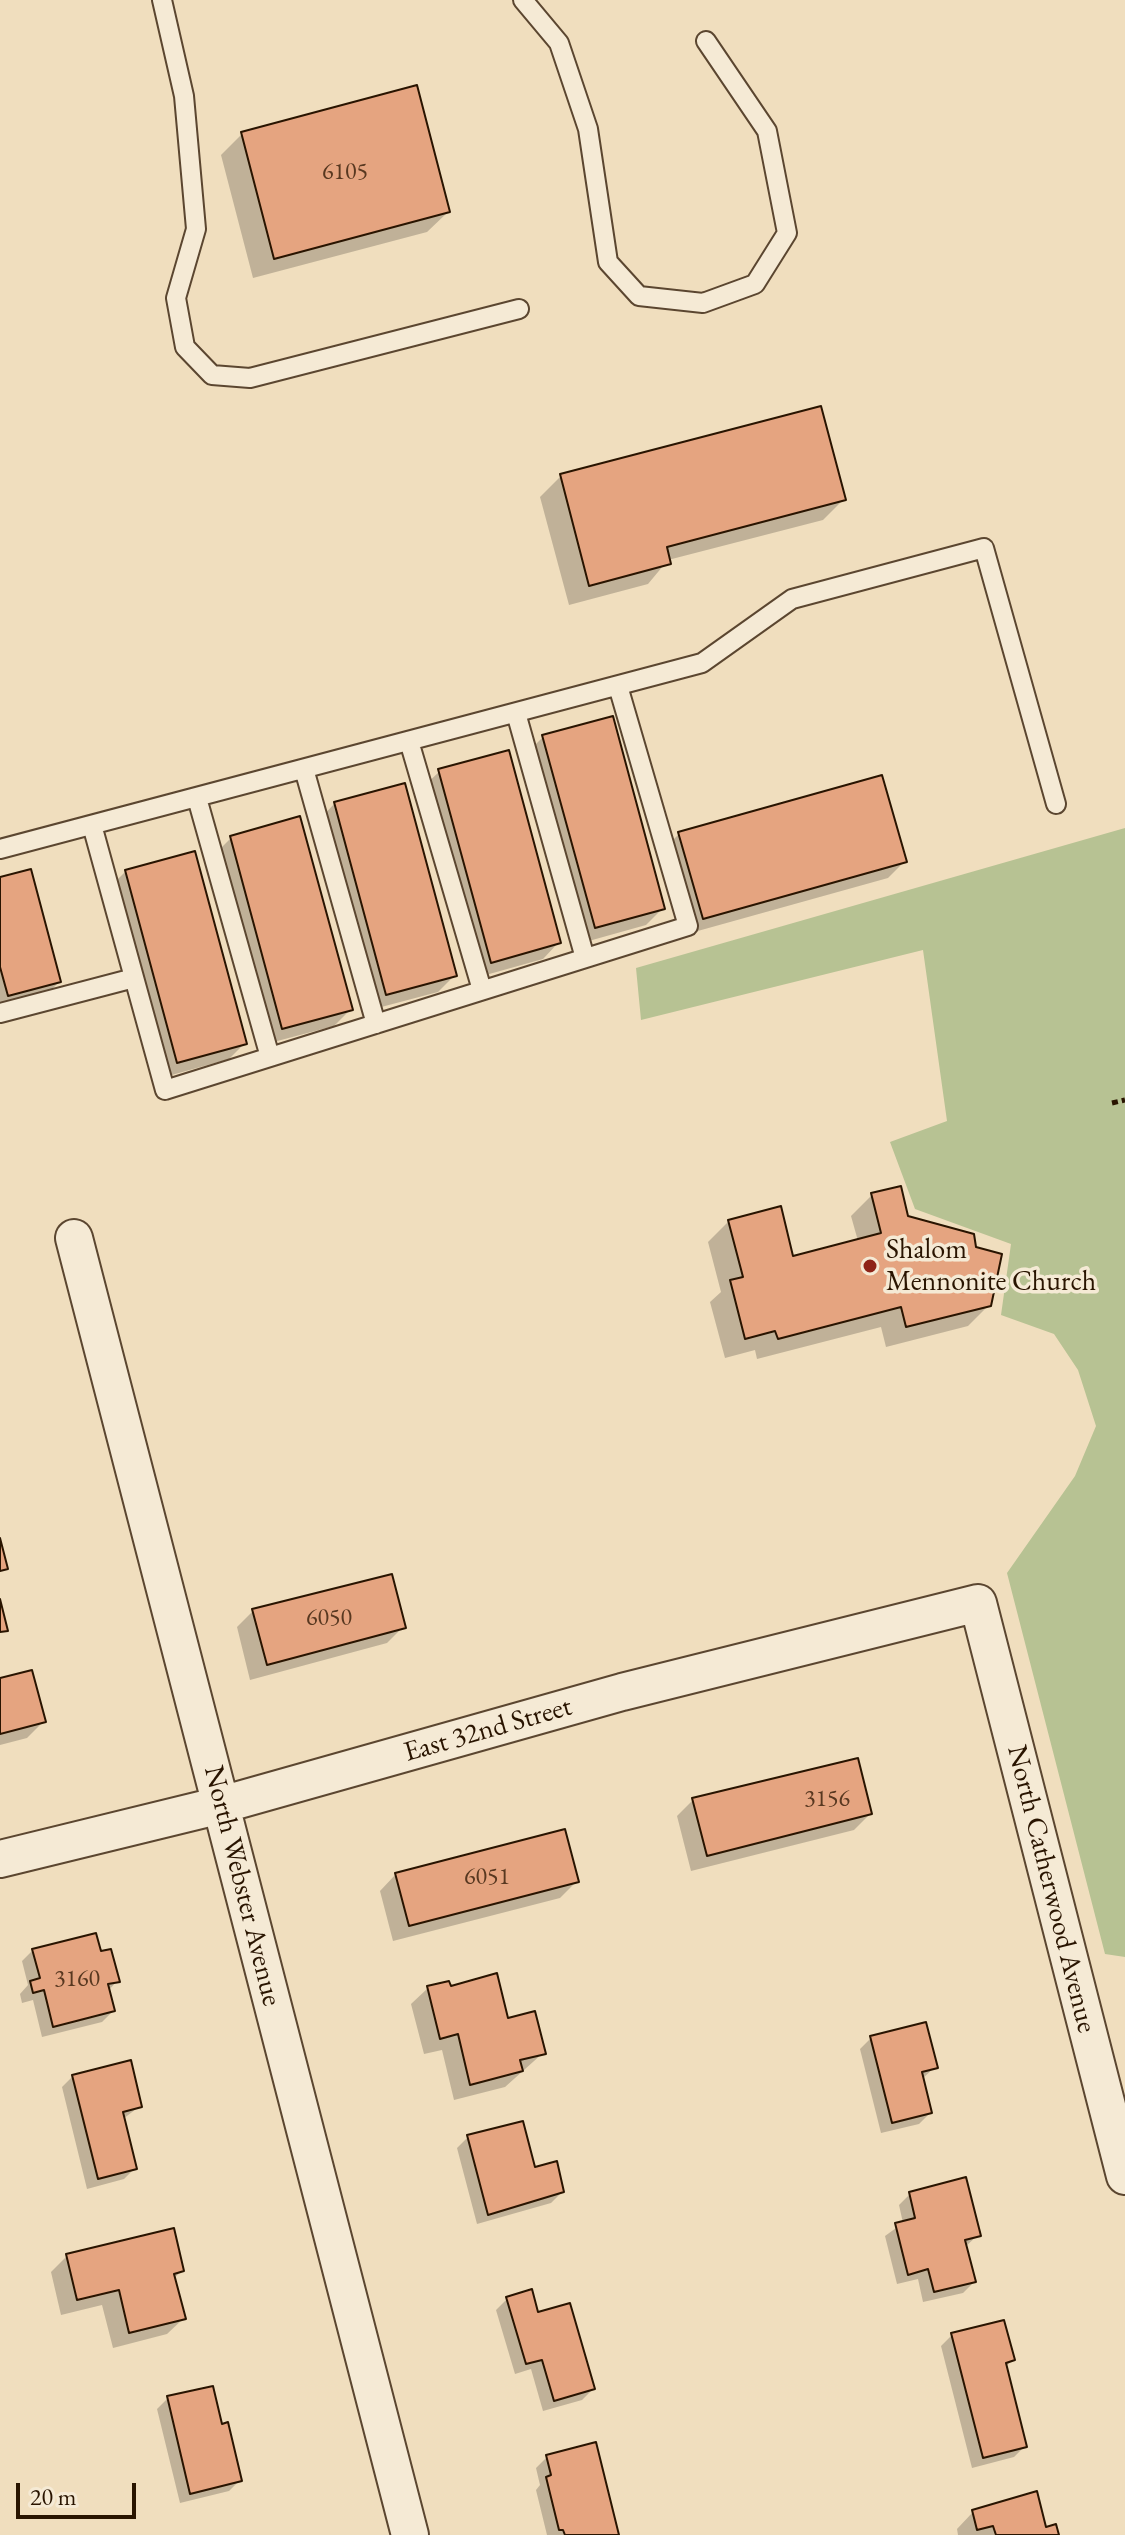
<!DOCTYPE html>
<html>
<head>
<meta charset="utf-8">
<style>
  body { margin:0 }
  #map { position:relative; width:1125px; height:2535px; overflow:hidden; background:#f0debe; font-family:"EB Garamond",serif }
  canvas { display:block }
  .scale { position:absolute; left:16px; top:2483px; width:120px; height:36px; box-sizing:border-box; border:4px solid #291400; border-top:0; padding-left:10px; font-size:24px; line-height:28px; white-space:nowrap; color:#291400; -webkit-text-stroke:6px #f5ead5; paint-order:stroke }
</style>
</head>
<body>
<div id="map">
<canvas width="1125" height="2535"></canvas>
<div class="scale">20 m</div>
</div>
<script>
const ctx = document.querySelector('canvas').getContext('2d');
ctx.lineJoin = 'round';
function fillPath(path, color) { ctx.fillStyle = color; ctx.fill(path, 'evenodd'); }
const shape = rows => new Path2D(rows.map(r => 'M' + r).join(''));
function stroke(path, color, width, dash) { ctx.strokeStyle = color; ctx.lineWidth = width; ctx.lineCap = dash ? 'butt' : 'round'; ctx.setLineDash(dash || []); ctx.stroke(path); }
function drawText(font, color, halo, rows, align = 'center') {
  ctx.font = font + ' "EB Garamond",serif'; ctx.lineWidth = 7; ctx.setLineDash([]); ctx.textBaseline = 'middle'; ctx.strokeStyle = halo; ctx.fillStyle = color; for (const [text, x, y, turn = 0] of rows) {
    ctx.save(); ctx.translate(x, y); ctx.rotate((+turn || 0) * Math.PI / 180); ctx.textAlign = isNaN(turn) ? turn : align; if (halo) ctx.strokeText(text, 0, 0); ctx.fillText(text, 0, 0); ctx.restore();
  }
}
fillPath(shape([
  [1125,828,1125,1957,1105,1954,1007,1573,1075,1476,1096,1426,1078,1370,1054,1334,1001,1315,1011,1244,915,1209,890,1142,947,1121,923,950,641,1020,636,968]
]), '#b7c293');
fillPath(shape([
  [242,134,448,212,427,232,253,278,221,155],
  [561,476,844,499,823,520,668,560,648,584,569,605,540,497],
  [543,737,663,908,646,925,578,944,527,753],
  [440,771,559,942,543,959,475,978,423,787],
  [335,803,455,975,438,992,370,1010,319,820],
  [679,834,904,862,888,878,687,934,663,850],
  [231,838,351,1009,334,1026,266,1044,215,854],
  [126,871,245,1043,229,1059,161,1078,109,888],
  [0,879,59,982,48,993,0,1005],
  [872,1195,906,1218,989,1305,968,1326,886,1347,881,1327,757,1359,755,1350,725,1358,710,1302,721,1292,708,1242,729,1221,792,1258,858,1241,851,1216],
  [253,1611,403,1627,387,1643,250,1680,237,1627],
  [0,1680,44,1721,27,1738,0,1745],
  [693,1800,870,1814,854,1830,691,1871,677,1816],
  [396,1874,576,1882,560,1898,393,1941,380,1891],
  [33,1950,99,1954,117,1981,108,1991,113,2011,102,2022,42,2037,33,2000,22,2003,20,1994,28,1985,22,1961],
  [428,1988,449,1988,507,2020,543,2053,505,2087,454,2100,442,2050,424,2054,411,2004],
  [871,2038,935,2067,922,2079,930,2113,919,2124,881,2133,860,2049],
  [73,2076,140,2106,123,2119,135,2168,124,2179,87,2189,62,2087],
  [468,2137,562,2192,551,2203,477,2224,457,2148],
  [910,2194,978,2235,965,2247,974,2282,963,2293,923,2302,918,2279,897,2284,885,2236,903,2223,899,2205],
  [67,2256,182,2271,173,2279,184,2318,167,2334,113,2348,102,2305,61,2315,51,2272],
  [507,2299,537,2314,593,2389,582,2400,543,2411,531,2369,515,2374,496,2310],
  [952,2335,1013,2360,1005,2367,1025,2446,1014,2457,972,2468,941,2346],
  [168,2398,220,2426,240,2480,229,2491,180,2503,157,2409],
  [547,2457,617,2535,547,2535,536,2490,540,2485,536,2468],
  [973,2512,1045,2529,1057,2535,958,2535,957,2529]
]), '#0003');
const building = shape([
  [417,85,450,212,274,259,241,132,417,85],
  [821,406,846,500,667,547,671,564,589,586,560,474,821,406],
  [613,716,665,909,595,928,542,735,613,716],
  [509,750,561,943,491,963,438,769,509,750],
  [882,775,907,862,703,919,678,832,882,775],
  [405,783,457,976,386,995,334,802,405,783],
  [300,816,353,1010,282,1029,230,836,300,816],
  [195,851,247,1044,177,1063,125,870,195,851],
  [31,869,61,982,8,996,0,967,0,877,31,869],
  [901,1186,908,1216,974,1234,976,1247,1002,1254,991,1306,906,1327,901,1307,778,1339,775,1331,745,1339,730,1280,743,1277,728,1220,781,1206,793,1256,881,1233,871,1193,901,1186],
  [0,1538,8,1569,0,1571,0,1538],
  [392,1574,406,1628,267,1665,252,1609,392,1574],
  [0,1599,8,1631,0,1632,0,1599],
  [32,1670,46,1722,0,1734,0,1678,32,1670],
  [858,1758,872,1814,707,1856,692,1798,858,1758],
  [565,1829,579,1882,409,1926,395,1873,565,1829],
  [96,1933,101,1951,111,1949,120,1982,108,1984,115,2011,53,2027,44,1990,33,1993,30,1981,40,1978,32,1949,96,1933],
  [497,1973,508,2018,535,2011,546,2054,520,2060,523,2071,470,2085,458,2034,440,2039,427,1986,449,1981,451,1986,497,1973],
  [926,2022,938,2068,922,2072,932,2113,892,2123,870,2036,926,2022],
  [131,2060,142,2107,123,2112,137,2169,98,2179,72,2075,131,2060],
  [523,2121,535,2167,557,2161,564,2192,488,2215,467,2135,523,2121],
  [966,2177,981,2236,965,2240,976,2282,934,2292,928,2269,908,2275,895,2223,915,2218,909,2192,966,2177],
  [174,2228,184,2271,174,2274,186,2319,129,2333,119,2290,77,2300,66,2254,174,2228],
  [532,2289,538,2312,570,2303,595,2389,554,2401,542,2360,526,2364,506,2297,532,2289],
  [1004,2320,1015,2360,1006,2363,1027,2447,983,2458,951,2333,1004,2320],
  [213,2386,222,2424,228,2422,242,2481,190,2494,167,2396,213,2386],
  [596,2442,619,2535,565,2535,563,2530,559,2530,546,2477,551,2475,546,2455,596,2442],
  [1037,2491,1046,2527,1056,2524,1059,2535,996,2535,993,2526,977,2530,972,2510,1037,2491]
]);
fillPath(building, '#e5a480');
stroke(building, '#291400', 2);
const lane = shape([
  [162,0,184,96,196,229,176,298,185,347,212,375,250,378,519,309],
  [523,0,559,43,588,129,608,262,639,296,703,303,755,284,787,233,767,131,706,41],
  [516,713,585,958],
  [409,741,482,990],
  [304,769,376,1024],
  [197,798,270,1057],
  [92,825,165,1090,688,926,618,686],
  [0,849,702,663,792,599,984,548,1056,804],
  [0,1013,134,978]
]);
const street = shape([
  [74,1238,410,2535],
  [0,1859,221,1805,622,1692,978,1603,1125,2176]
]);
stroke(lane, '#5b4630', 22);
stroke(street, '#5b4630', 40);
stroke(shape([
  [1112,1103,1125,1100]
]), '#291400', 5, [6, 4]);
stroke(lane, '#f5ead5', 18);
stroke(street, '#f5ead5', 36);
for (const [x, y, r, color] of [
  [870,1266,8,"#8f2418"]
]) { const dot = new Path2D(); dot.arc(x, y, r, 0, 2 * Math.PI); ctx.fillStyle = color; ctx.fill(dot); stroke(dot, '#f5ead5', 3); }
drawText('24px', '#583820', null, [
  ["6105",345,172],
  ["6050",329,1618],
  ["3156",827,1799],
  ["6051",487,1877],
  ["3160",77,1979]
]);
drawText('28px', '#291400', '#f5ead5', [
  ["Shalom",886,1250],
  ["Mennonite Church",886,1282]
], 'left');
drawText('28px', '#291400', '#f5ead5', [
  ["East 32nd Street",488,1730,-16],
  ["North Webster Avenue",242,1886,76],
  ["North Catherwood Avenue",1051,1889,76]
]);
</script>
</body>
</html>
